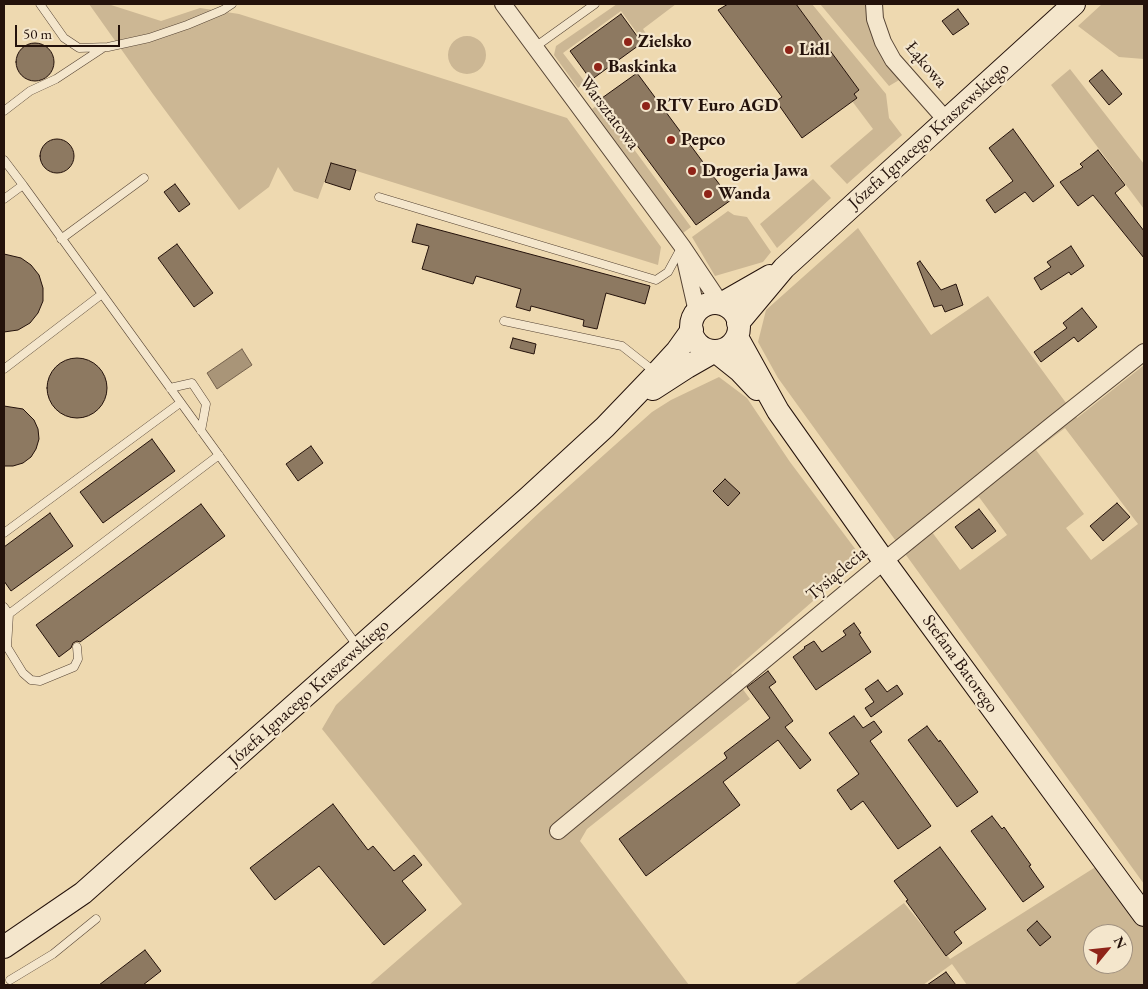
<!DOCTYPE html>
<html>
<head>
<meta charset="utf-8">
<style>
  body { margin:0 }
  #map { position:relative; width:1148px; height:989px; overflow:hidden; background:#eed9b0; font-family:"EB Garamond",serif }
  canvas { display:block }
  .frame { position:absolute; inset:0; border:5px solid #24120b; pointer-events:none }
  .north { position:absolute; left:1083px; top:924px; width:50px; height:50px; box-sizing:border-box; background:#f4e6cc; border:1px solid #a1917f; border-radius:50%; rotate:62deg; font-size:14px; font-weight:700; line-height:20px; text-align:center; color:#24120b }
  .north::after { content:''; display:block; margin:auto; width:18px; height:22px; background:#8f2418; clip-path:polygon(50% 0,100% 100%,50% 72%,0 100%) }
  .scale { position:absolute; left:15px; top:25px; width:105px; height:22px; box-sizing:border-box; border:2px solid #24120b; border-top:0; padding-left:6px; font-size:15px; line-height:18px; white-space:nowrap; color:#24120b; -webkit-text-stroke:4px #f4e6cc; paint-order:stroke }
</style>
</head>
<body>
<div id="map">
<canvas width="1148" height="989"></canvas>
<div class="frame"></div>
<div class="north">N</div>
<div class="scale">50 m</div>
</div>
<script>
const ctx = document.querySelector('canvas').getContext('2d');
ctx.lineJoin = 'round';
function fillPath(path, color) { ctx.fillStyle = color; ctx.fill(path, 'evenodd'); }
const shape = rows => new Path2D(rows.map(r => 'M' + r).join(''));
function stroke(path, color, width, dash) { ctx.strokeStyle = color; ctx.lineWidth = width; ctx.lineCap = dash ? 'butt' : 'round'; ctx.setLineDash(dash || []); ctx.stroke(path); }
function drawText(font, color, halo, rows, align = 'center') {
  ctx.font = font + ' "EB Garamond",serif'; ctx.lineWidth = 4.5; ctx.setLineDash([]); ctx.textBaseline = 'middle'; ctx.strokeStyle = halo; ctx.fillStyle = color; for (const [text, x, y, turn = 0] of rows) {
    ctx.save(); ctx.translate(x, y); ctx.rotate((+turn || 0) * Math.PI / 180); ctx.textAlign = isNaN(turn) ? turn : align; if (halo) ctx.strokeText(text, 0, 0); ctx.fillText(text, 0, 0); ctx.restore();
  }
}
fillPath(shape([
  [89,4,108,4,161,21,200,8,239,14,567,118,661,247,658,265,331,163,318,199,294,191,278,167,269,187,239,210,153,94],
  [617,4,676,4,643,29,650,40,645,44,621,11,563,53,585,82,578,88,554,55,556,46],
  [796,4,812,4,886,94,889,118,902,135,847,184,830,166,873,129,852,101,857,98,854,94,858,89],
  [820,4,874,4,906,76,889,86],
  [1102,4,1144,4,1144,59,1119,57,1078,26],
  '448 55a19 19 0 1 1 38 0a19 19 0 1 1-38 0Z',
  [1070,69,1144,164,1144,209,1051,85],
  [600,103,691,227,683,233,592,109],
  [813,179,831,198,777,248,760,224],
  [728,211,734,215,747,217,771,252,763,262,715,276,692,237],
  [858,228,931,335,988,296,1077,418,1144,365,1144,884,778,378,758,342,766,310],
  [1065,428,1138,524,1091,560,1066,528,1084,514,1036,450],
  [979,497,1007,535,960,570,932,532],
  [719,377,747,398,790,462,862,558,731,673,750,699,587,829,580,841,689,985,369,985,462,904,322,729,336,705,541,511,652,412,671,400],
  [1105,861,1144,915,1144,985,967,985,952,964,923,985,794,985,904,903,950,959],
  [1093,934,1123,934,1123,964,1093,964]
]), '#ccb794');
const water = shape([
  [242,349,252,365,217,389,207,373,242,349]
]);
fillPath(water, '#a99578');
stroke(water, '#74614c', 1);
const building = shape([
  [728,4,796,4,859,90,854,94,857,98,802,138,776,101,782,97,718,10,728,4],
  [958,9,969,24,953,35,942,21,958,9],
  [621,14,642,43,591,80,570,51,621,14],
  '16 62a19 19 0 1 1 38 0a19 19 0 1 1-38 0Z',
  [1102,70,1122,94,1109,105,1089,81,1102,70],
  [637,73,731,200,696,225,602,98,637,73],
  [1013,129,1054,186,1033,202,1025,192,995,213,986,200,1013,181,989,148,1013,129],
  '40 156a17 17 0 1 1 34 0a17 17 0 1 1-34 0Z',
  [1098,150,1125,185,1115,193,1144,231,1144,258,1093,195,1078,206,1060,182,1083,167,1080,164,1098,150],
  [331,163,356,170,350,190,325,182,331,163],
  [175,184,190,204,179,212,164,192,175,184],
  [417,224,650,286,645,304,606,293,597,329,583,326,584,320,531,306,530,311,516,307,521,289,476,276,473,284,422,269,429,246,412,242,417,224],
  [177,244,213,293,194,307,158,258,177,244],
  [1071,246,1084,266,1071,275,1069,272,1041,290,1034,278,1051,267,1047,262,1071,246],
  [4,254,21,258,31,265,39,275,43,288,43,301,38,313,30,323,18,330,4,332,4,254],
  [920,261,941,290,956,284,963,305,945,312,942,305,934,307,917,263,920,261],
  [1082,308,1097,327,1078,342,1074,337,1041,362,1034,352,1067,328,1063,323,1082,308],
  [513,338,536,344,534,354,510,348,513,338],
  '47 388a30 30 0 1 1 60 0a30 30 0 1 1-60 0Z',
  [4,406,23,409,34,420,38,429,39,439,36,449,31,457,23,463,13,466,4,466,4,406],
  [152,439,175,471,103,523,80,492,152,439],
  [311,446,323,463,298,481,286,464,311,446],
  [725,479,740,493,728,506,713,491,725,479],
  [1117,503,1130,517,1103,541,1090,526,1117,503],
  [201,504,225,536,80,642,77,641,73,643,71,648,59,657,36,625,201,504],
  [979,509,996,531,972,549,955,527,979,509],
  [50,513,73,546,11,591,4,581,4,547,50,513],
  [854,623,861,633,859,634,871,652,816,690,793,657,805,648,804,647,814,641,822,652,846,635,843,631,854,623],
  [768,671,776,682,769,687,793,721,785,727,811,760,800,769,778,740,723,782,740,805,646,876,619,839,727,758,724,753,770,718,747,687,768,671],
  [878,680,887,692,897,685,903,694,871,717,865,708,874,702,865,689,878,680],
  [854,716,863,728,874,721,882,732,870,741,931,826,898,849,863,801,851,810,837,790,859,774,829,733,854,716],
  [927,726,939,742,940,740,978,792,957,807,908,740,927,726],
  [333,804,368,850,373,846,394,871,414,855,422,865,402,881,426,910,384,945,319,866,275,900,250,868,333,804],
  [992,816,1002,829,1004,827,1031,865,1029,866,1044,887,1023,902,971,831,992,816],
  [940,847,986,909,954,932,962,943,946,956,906,901,908,900,894,881,940,847],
  [1037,921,1051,937,1040,946,1027,930,1037,921],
  [145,950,161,971,143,985,99,985,145,950],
  [946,972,956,985,927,985,946,972]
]);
fillPath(building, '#8d7961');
stroke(building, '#24120b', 1);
const lane = shape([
  [40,4,64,38,79,48,108,47,149,38,187,25,223,10,232,4],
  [535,47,595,4],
  [4,111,30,91,56,79,103,48],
  [4,160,23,185],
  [379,197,656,280,668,272,680,250],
  [4,199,23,185,358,647],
  [61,239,144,178],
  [504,321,622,346,655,372],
  [4,369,102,294],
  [170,388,192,383,206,404,201,431],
  [4,533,180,403],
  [4,607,9,614,219,455],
  [9,614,7,647,23,673,31,680,40,681,74,667,78,659,77,647],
  [10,980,53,954,96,919]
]);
const street = shape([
  [503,4,682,246,721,304],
  [874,4,875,19,883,42,893,60,946,120],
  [684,255,697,312],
  [558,831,895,552,1052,425,1144,352]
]);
const secondary = shape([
  '691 327a24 24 0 1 1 48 0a24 24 0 1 1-48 0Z',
  [721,304,770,276],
  [738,323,784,268,1074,4],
  [737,337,778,411,884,561,1144,915],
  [715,351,740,371,757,389],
  [653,389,687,367,715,351],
  [4,947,83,893,529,497,605,427,653,377,677,351,692,330]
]);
stroke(lane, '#564434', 9);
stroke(street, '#564434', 18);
stroke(secondary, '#24120b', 24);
stroke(lane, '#f4e6cc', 8);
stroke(street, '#f4e6cc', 16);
stroke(secondary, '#f4e6cc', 22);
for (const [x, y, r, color] of [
  [628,42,5,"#8f2418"],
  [789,50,5,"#8f2418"],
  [598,67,5,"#8f2418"],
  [646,106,5,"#8f2418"],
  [671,140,5,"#8f2418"],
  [692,171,5,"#8f2418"],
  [708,194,5,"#8f2418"]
]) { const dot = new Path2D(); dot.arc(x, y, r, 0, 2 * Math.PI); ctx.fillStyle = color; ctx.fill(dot); stroke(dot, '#f4e6cc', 2); }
drawText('bold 18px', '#24120b', '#f4e6cc', [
  ["Zielsko",638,42],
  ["Lidl",799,50],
  ["Baskinka",608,67],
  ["RTV Euro AGD",656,106],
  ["Pepco",681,140],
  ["Drogeria Jawa",702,171],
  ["Wanda",718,194]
], 'left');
drawText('18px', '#24120b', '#f4e6cc', [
  ["Łąkowa",926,65,50],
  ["Warsztatowa",609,113,53],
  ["Józefa Ignacego Kraszewskiego",929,136,-42],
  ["Tysiąclecia",837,574,-40],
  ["Stefana Batorego",960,664,54],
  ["Józefa Ignacego Kraszewskiego",309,693,-42]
]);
</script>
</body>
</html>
